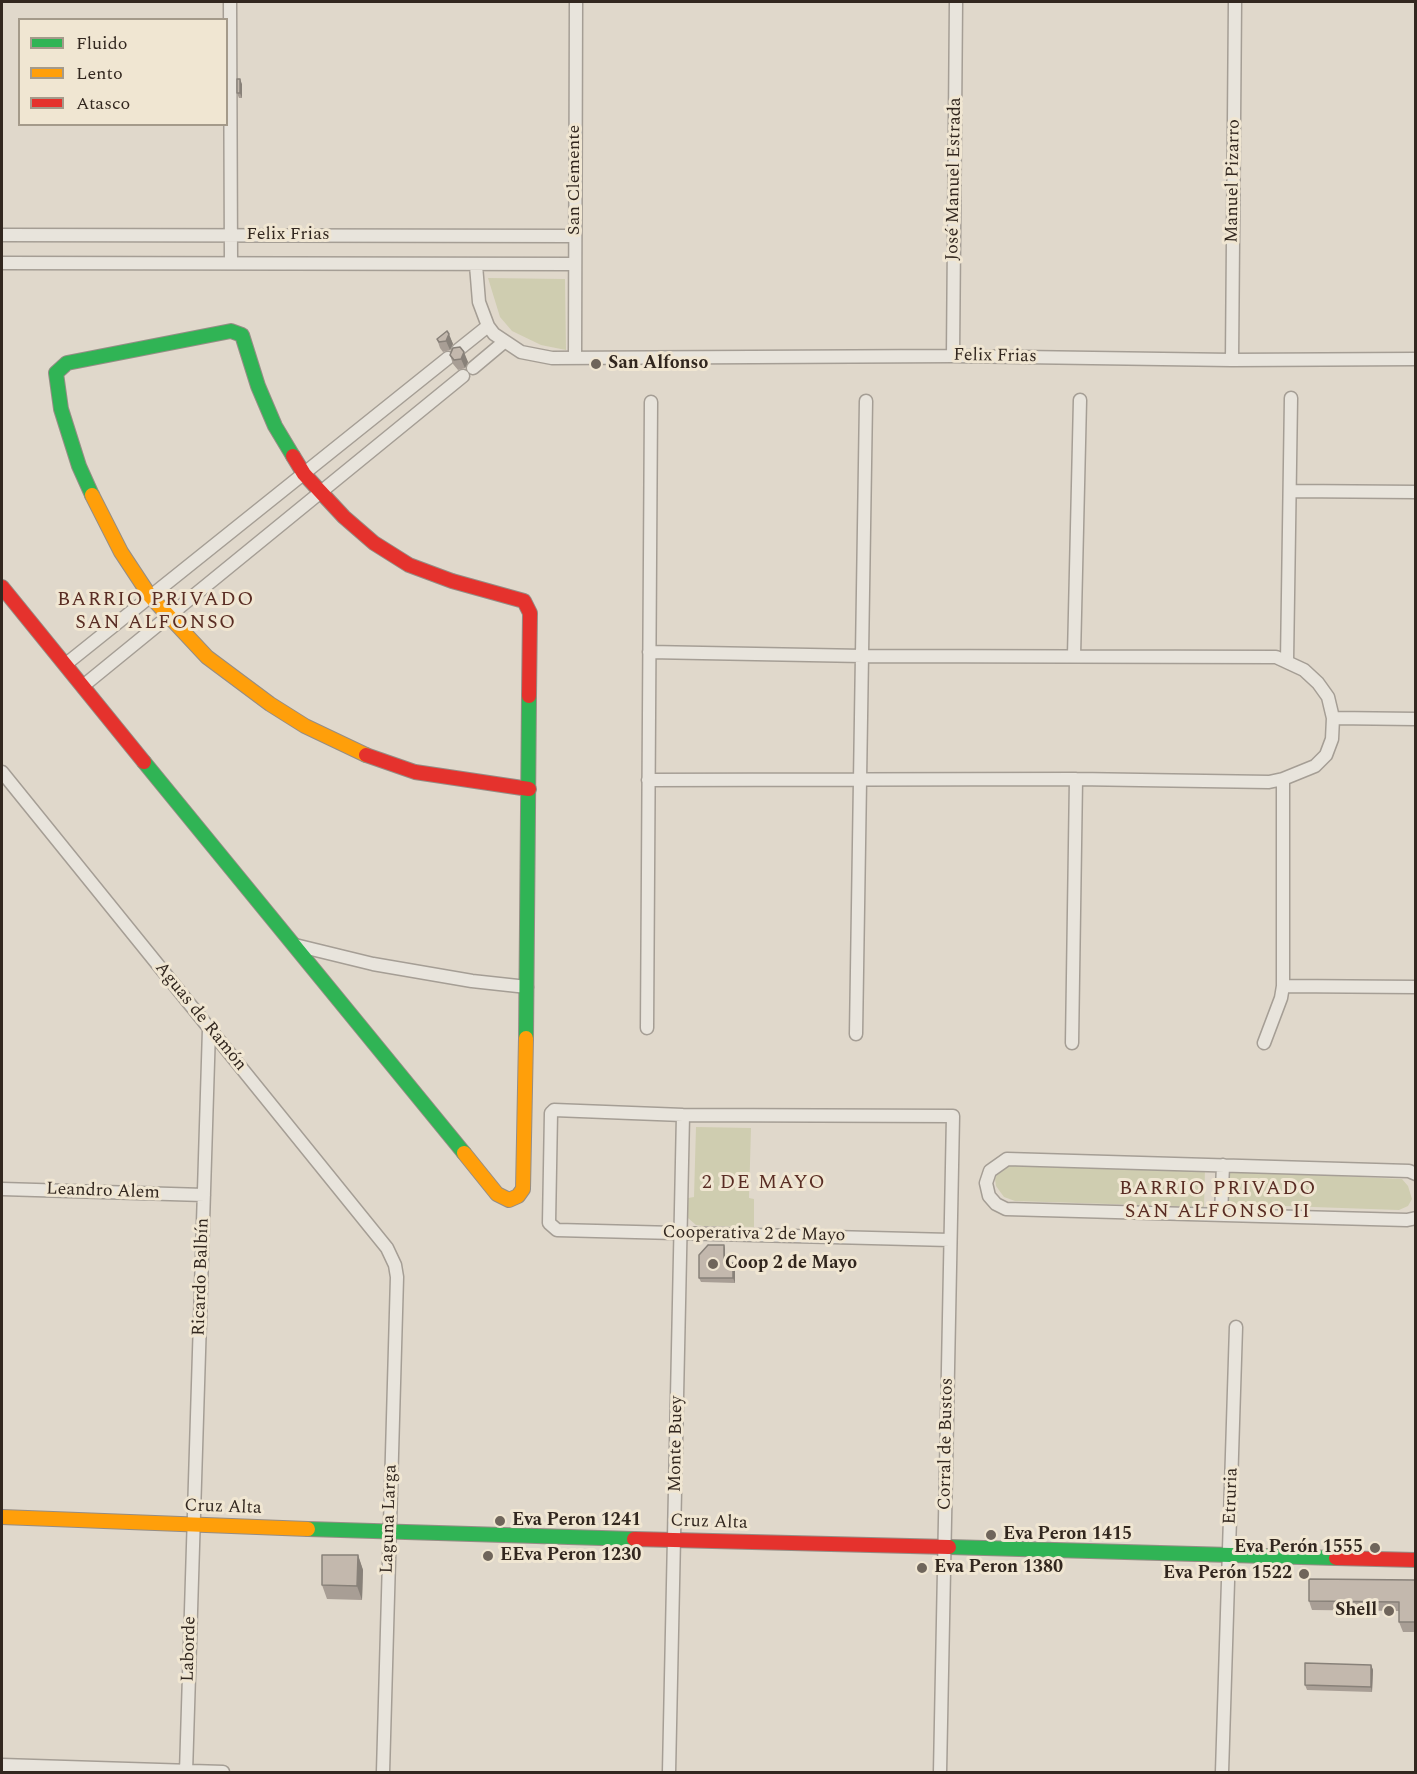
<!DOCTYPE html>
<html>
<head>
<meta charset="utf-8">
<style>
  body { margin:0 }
  #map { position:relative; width:1417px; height:1774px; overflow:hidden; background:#e0d8cb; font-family:Spectral,serif }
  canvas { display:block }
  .frame { position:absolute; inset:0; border:3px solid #32271f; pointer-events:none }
  .legend { position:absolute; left:18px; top:18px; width:210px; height:108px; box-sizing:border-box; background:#f0e6d2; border:2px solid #a49a8a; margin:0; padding:8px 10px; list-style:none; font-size:18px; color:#32271f }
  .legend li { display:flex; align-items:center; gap:12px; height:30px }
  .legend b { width:30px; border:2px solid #a49a8a }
</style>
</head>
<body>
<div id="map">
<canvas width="1417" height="1774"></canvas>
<div class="frame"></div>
<ul class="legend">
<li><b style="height:8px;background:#30b455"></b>Fluido</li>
<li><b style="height:8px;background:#ff9f0a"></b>Lento</li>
<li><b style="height:8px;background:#e5322d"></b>Atasco</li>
</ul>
</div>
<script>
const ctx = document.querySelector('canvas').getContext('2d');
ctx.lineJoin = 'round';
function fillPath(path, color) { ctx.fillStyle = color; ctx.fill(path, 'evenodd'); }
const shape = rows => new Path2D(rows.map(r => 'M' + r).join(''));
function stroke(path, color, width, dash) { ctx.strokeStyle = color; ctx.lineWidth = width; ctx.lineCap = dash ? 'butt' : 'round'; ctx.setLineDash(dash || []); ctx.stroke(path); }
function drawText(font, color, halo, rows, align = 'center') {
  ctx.font = font + ' Spectral,serif'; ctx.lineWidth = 6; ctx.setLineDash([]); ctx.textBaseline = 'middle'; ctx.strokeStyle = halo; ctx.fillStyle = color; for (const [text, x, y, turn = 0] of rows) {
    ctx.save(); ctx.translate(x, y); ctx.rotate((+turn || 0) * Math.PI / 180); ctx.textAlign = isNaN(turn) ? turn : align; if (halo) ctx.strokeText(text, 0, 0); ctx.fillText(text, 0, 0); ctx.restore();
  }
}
fillPath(shape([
  [488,278,565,279,566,350,541,345,512,331,500,317],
  [696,1127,751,1128,749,1198,754,1199,754,1227,703,1226,696,1225,688,1218,688,1198,694,1197],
  [1008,1163,1205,1169,1204,1207,1015,1201,1004,1197,996,1186,995,1179,997,1173],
  [1230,1171,1402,1179,1408,1186,1412,1199,1408,1206,1399,1210,1228,1204]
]), '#cfcdb0');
const street = shape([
  [230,2,231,263],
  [2,235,575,236],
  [2,263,574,264],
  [476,265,479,302,488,326,494,334,521,352,552,358,953,356,1232,360,1416,359],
  [458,350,488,326],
  [953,356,956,2],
  [575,358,576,2],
  [1232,360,1235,2],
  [473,368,504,342],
  [1291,491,1416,492],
  [649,652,863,656,1276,657,1304,670,1318,683,1328,697,1333,718],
  [1074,656,1080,400],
  [1287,661,1291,398],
  [66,664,448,358],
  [83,686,463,376],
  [2,772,387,1248,395,1265,397,1277,383,1772],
  [648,780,1076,779,1269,782,1283,779],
  [295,945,373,964,472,981,527,987],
  [1283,986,1416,987],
  [647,1028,651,402],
  [856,1034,866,401],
  [1072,1043,1076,779],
  [1264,1043,1281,998,1283,986,1283,779,1315,766,1326,755,1332,739,1333,718,1416,719],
  [1416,1174,1409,1171,1007,1159,990,1171,986,1183,989,1196,996,1204,1006,1209,1407,1220,1416,1218],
  [2,1189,204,1195],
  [1221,1215,1223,1165],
  [2,1765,223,1772],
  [186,1772,209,1029],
  [669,1772,683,1115],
  [940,1772,953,1116,683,1115,554,1110,551,1113,549,1223,557,1230,950,1240],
  [1222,1772,1236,1327]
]);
const fast = shape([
  [92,495,79,466,61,409,56,373,67,363,231,331,242,335,258,386,275,426,293,456],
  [144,762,464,1153],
  [526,1038,529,696],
  [308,1529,634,1539],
  [949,1547,1336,1558]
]);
const slow = shape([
  [92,495,121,552,150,596,207,657,270,704,305,726,366,755],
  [464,1153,497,1194,509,1200,518,1196,523,1189,526,1038],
  [2,1517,308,1529]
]);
const jam = shape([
  [293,456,304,474,344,517,374,543,409,565,452,581,524,601,530,613,529,696],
  [2,587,144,762],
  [366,755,415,772,529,789],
  [634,1539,949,1547],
  [1336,1558,1416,1560]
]);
stroke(street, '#a59e95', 15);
stroke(fast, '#958d85', 16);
stroke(slow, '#958d85', 16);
stroke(jam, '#958d85', 16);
stroke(street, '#e8e4dc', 12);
stroke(fast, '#30b455', 14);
stroke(slow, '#ff9f0a', 14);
stroke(jam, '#e5322d', 14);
fillPath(shape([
  [242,84,242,98,239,98,237,93],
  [447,331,453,344,450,350,443,352,440,348,437,339],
  [460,347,468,362,465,368,458,370,453,364,450,355],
  [724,1245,725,1250,725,1263,733,1263,735,1268,735,1283,701,1282,699,1278],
  [358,1555,363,1570,362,1600,327,1599,322,1585],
  [1416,1580,1416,1632,1403,1632,1399,1622,1399,1611,1312,1610,1309,1601],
  [1371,1665,1373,1670,1372,1692,1307,1690,1305,1685]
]), '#a89e95');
fillPath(shape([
  [240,79,242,84,242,98,240,93],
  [449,334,453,344,450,350,446,341],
  [464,352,468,362,465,368,461,359],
  [724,1245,725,1250,725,1268,724,1263],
  [733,1263,735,1268,735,1283,733,1278],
  [358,1555,363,1570,362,1600,357,1586],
  [1371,1665,1373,1670,1372,1692,1371,1687]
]), '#888179');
const building = shape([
  [237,79,240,79,240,93,237,93,237,79],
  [447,331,449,334,446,341,439,342,437,339,447,331],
  [460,347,464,352,461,359,454,360,450,355,453,348,460,347],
  [708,1245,724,1245,724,1263,733,1263,733,1278,699,1278,699,1255,708,1245],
  [322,1555,358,1555,357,1586,322,1585,322,1555],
  [1309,1579,1416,1580,1416,1622,1399,1622,1399,1602,1309,1601,1309,1579],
  [1305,1663,1371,1665,1371,1687,1305,1685,1305,1663]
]);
fillPath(building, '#c3b8ad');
stroke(building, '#888179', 1.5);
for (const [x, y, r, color] of [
  [596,364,6,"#6f655b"],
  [713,1264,6,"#6f655b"],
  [500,1521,6,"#6f655b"],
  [991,1535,6,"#6f655b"],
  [1375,1548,6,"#6f655b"],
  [488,1556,6,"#6f655b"],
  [922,1568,6,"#6f655b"],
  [1304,1574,6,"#6f655b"],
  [1389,1611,6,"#6f655b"]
]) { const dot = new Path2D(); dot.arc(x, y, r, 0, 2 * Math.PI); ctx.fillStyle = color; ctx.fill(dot); stroke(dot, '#f0e6d2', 2); }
drawText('18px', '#32271f', '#f0e6d2', [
  ["José Manuel Estrada",955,179,-89],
  ["San Clemente",575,180,-90],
  ["Manuel Pizarro",1234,181,-89],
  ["Felix Frias",288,235],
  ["Felix Frias",995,357,1],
  ["Aguas de Ramón",200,1017,51],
  ["Leandro Alem",103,1192,2],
  ["Cooperativa 2 de Mayo",754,1235,1],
  ["Ricardo Balbín",202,1277,-88],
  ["Monte Buey",677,1444,-89],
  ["Corral de Bustos",947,1444,-89],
  ["Etruria",1232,1496,-88],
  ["Cruz Alta",223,1508,2],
  ["Laguna Larga",390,1519,-88],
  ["Cruz Alta",709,1523,2],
  ["Laborde",190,1649,-88]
]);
drawText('bold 18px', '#32271f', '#f0e6d2', [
  ["San Alfonso",608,364],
  ["Coop 2 de Mayo",725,1264],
  ["Eva Peron 1241",512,1521],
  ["Eva Peron 1415",1003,1535],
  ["Eva Perón 1555",1363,1548,"right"],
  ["EEva Peron 1230",500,1556],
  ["Eva Peron 1380",934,1568],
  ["Eva Perón 1522",1292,1574,"right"],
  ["Shell",1377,1611,"right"]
], 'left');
ctx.letterSpacing = '1.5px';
drawText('20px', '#592c23', '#f0e6d2', [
  ["BARRIO PRIVADO",156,601],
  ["SAN ALFONSO",156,624],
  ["2 DE MAYO",764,1184],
  ["BARRIO PRIVADO",1218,1190],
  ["SAN ALFONSO II",1218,1213]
]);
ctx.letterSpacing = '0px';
</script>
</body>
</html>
